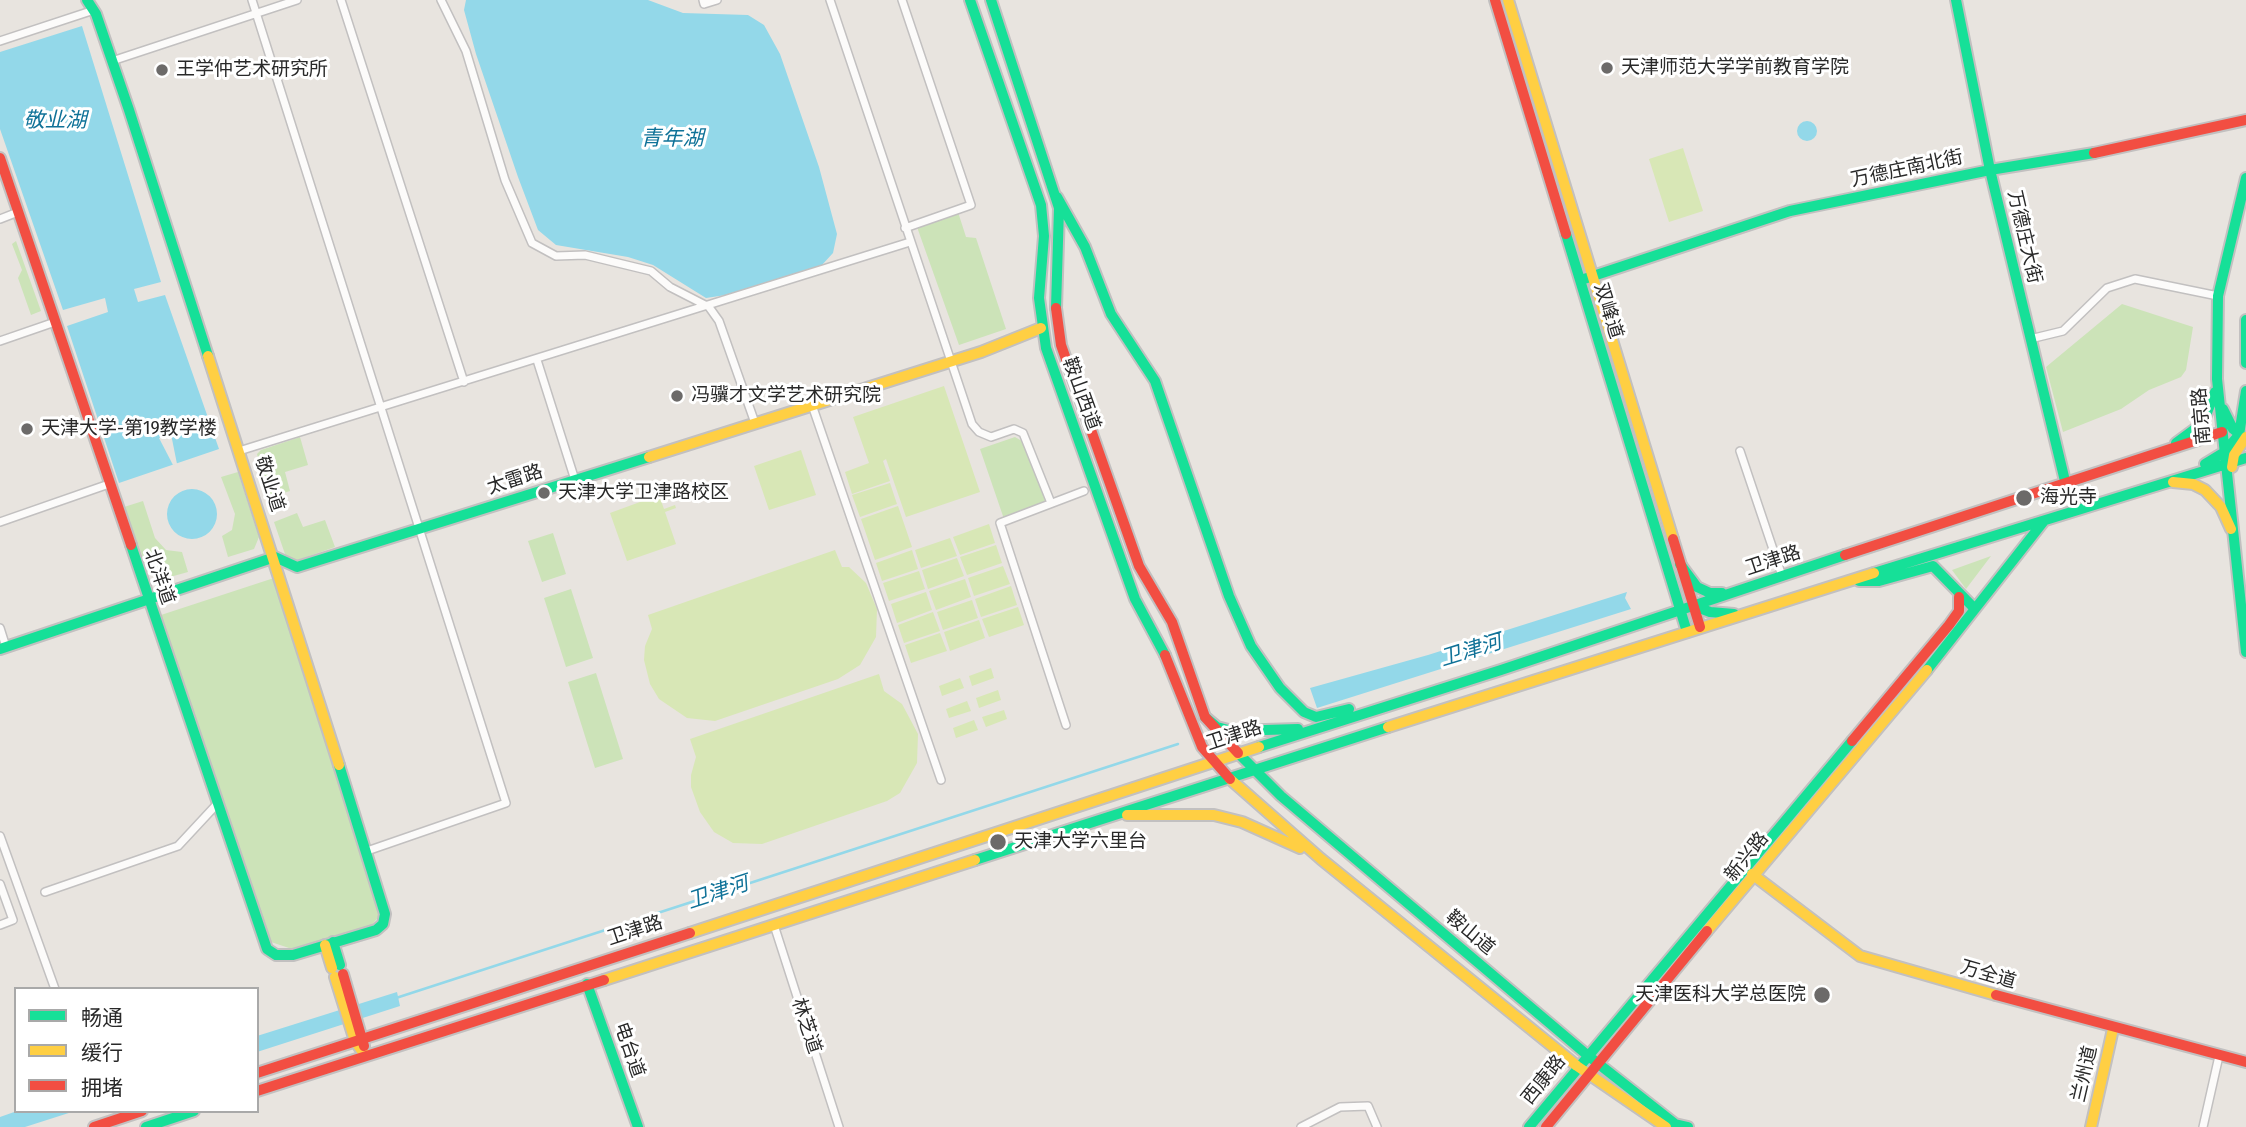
<!DOCTYPE html>
<html>
<head>
<meta charset="utf-8">
<style>
  body { margin:0 }
  #map { position:relative; width:2246px; height:1127px; overflow:hidden; background:#e8e4df; font-family:"Fira Sans Condensed","Noto Sans SC",sans-serif }
  canvas { display:block }
  .legend { position:absolute; left:14px; top:987px; width:245px; height:126px; box-sizing:border-box; background:#fff; border:2px solid #a9a9a9; margin:0; padding:9px 12px; list-style:none; font-size:21px; color:#292929 }
  .legend li { display:flex; align-items:center; gap:14px; height:35px }
  .legend b { width:35px; border:2px solid #a9a9a9 }
</style>
</head>
<body>
<div id="map">
<canvas width="2246" height="1127"></canvas>
<ul class="legend">
<li><b style="height:9px;background:#16e098"></b>畅通</li>
<li><b style="height:9px;background:#ffcf43"></b>缓行</li>
<li><b style="height:9px;background:#f24e42"></b>拥堵</li>
</ul>
</div>
<script>
const ctx = document.querySelector('canvas').getContext('2d');
ctx.lineJoin = 'round';
function fillPath(path, color) { ctx.fillStyle = color; ctx.fill(path, 'evenodd'); }
const shape = rows => new Path2D(rows.map(r => 'M' + r).join(''));
function stroke(path, color, width, dash) { ctx.strokeStyle = color; ctx.lineWidth = width; ctx.lineCap = dash ? 'butt' : 'round'; ctx.setLineDash(dash || []); ctx.stroke(path); }
function drawText(font, color, halo, rows, align = 'center') {
  ctx.font = font + ' "Fira Sans Condensed","Noto Sans SC",sans-serif'; ctx.lineWidth = 6; ctx.setLineDash([]); ctx.textBaseline = 'middle'; ctx.strokeStyle = halo; ctx.fillStyle = color; for (const [text, x, y, turn = 0] of rows) {
    ctx.save(); ctx.translate(x, y); ctx.rotate((+turn || 0) * Math.PI / 180); ctx.textAlign = isNaN(turn) ? turn : align; if (halo) ctx.strokeText(text, 0, 0); ctx.fillText(text, 0, 0); ctx.restore();
  }
}
fillPath(shape([
  [958,212,966,237,976,238,1006,329,959,345,917,227],
  [16,241,41,311,31,315,18,278,22,270,12,244],
  [2122,304,2193,327,2186,370,2181,377,2149,390,2121,409,2063,432,2046,367],
  [300,437,308,465,285,472,290,491,268,498,257,454,261,450],
  [1015,437,1027,444,1047,507,1004,519,980,449],
  [238,472,259,537,254,549,228,557,222,536,232,530,235,514,221,477],
  [143,501,155,538,166,550,182,552,188,572,159,580,148,571,124,507],
  [297,513,303,527,325,520,335,547,292,562,286,557,274,522],
  [553,533,566,574,542,582,528,541],
  [1991,556,1966,589,1952,570],
  [277,577,381,906,380,915,370,927,295,950,271,942,161,615],
  [571,589,593,658,566,667,544,598],
  [596,673,623,759,595,768,568,682]
]), '#cce3b8');
fillPath(shape([
  [1683,148,1703,211,1669,222,1649,159],
  [944,386,980,492,906,517,886,459,883,461,890,481,852,494,845,472,869,463,853,417],
  [801,450,816,495,769,510,754,466],
  [890,483,897,504,860,517,852,495],
  [659,495,664,509,675,505,676,508,665,512,676,544,627,561,610,513],
  [898,506,912,547,875,560,861,519],
  [989,524,995,543,960,555,953,537],
  [950,538,957,556,921,568,915,550],
  [996,545,1002,563,967,575,960,557],
  [835,550,842,567,849,567,866,583,877,609,876,637,860,665,838,679,715,721,687,718,659,699,650,684,644,660,645,646,652,629,648,615],
  [912,550,918,569,882,581,876,563],
  [957,558,964,576,928,589,922,570],
  [1003,566,1010,584,974,596,968,578],
  [919,571,925,589,889,601,883,583],
  [965,579,971,597,936,610,929,591],
  [1011,586,1017,605,981,617,975,599],
  [926,592,932,610,897,623,891,604],
  [972,600,978,618,943,630,937,612],
  [1018,607,1024,625,989,637,982,619],
  [933,612,940,631,904,643,898,625],
  [979,620,985,638,950,651,944,632],
  [940,633,947,651,911,663,905,645],
  [991,668,994,678,972,686,969,676],
  [879,674,884,691,902,704,918,734,917,763,900,793,887,801,762,844,733,843,714,832,700,812,691,787,691,775,696,757,690,739],
  [960,678,964,688,942,696,939,686],
  [998,690,1001,700,979,708,976,698],
  [967,701,971,711,949,718,946,709],
  [1004,710,1007,719,986,727,982,717],
  [974,720,978,730,956,738,953,728]
]), '#d8e7b6');
fillPath(shape([
  [466,0,648,0,683,13,748,15,764,25,780,54,819,167,837,234,833,253,821,266,746,292,706,298,653,265,628,257,556,245,538,230,518,177,476,54,464,10],
  [82,26,161,282,134,289,138,302,165,295,219,449,119,483,67,326,108,312,105,298,63,310,0,129,0,52],
  '1797 131a10 10 0 1 1 20 0a10 10 0 1 1-20 0Z',
  '167 514a25 25 0 1 1 50 0a25 25 0 1 1-50 0Z',
  [1627,592,1625,598,1631,609,1317,708,1310,688,1428,655],
  [397,992,400,1006,257,1052,257,1036],
  [17,1111,75,1111,25,1127,0,1127,0,1117]
]), '#93d8e9');
fillPath(shape([
  [171,434,177,464,173,465,159,438]
]), '#e8e4df');
stroke(shape([
  [396,998,1178,744]
]), '#93d8e9', 2.5);
const street = shape([
  [252,0,506,803,367,851],
  [341,0,464,382],
  [441,0,466,51,505,180,532,243,556,256,585,255,651,271,670,287,709,307,719,321,755,423],
  [703,0,704,4,717,0],
  [830,0,972,424,979,432,991,437,1014,429,1023,433,1051,503],
  [902,0,971,205,905,228],
  [0,41,94,10],
  [112,61,297,0],
  [0,219,18,212],
  [2030,339,2063,331,2107,288,2135,279,2218,296],
  [0,341,55,322],
  [537,360,575,480],
  [812,405,941,780],
  [239,451,910,242],
  [1740,451,1782,576],
  [0,522,109,484],
  [0,628,6,647],
  [1066,725,1000,523,1084,491],
  [0,836,55,989],
  [0,884,13,920,0,925],
  [45,892,178,846,218,803],
  [774,925,839,1127],
  [1301,1127,1340,1107,1368,1106,1377,1127],
  [2203,1127,2219,1056]
]);
const fast = shape([
  [87,0,96,14,129,110,208,356],
  [970,0,1041,205,1044,236,1039,298,1046,348,1135,599,1165,655],
  [991,0,1059,208,1056,308],
  [1956,0,1990,170,2065,481],
  [2246,178,2218,296,2217,379,2246,652],
  [1057,197,1085,247,1111,314,1155,381,1229,596,1251,646,1280,688,1304,712,1316,717,1349,709],
  [1566,234,1687,632],
  [1581,280,1790,211,1990,170,2094,153],
  [2246,320,2246,363],
  [2223,409,2233,429,2244,438],
  [2176,443,2203,423,2215,392],
  [2205,464,2223,453,2239,435,2246,391],
  [131,545,267,949,276,955,293,955,376,930,383,924,385,914,339,765],
  [1680,564,1697,587,1710,593,1722,593],
  [1874,573,2246,458],
  [1859,581,1879,581,1933,566,1975,609],
  [1692,605,1710,612,1734,614],
  [0,649,275,557,297,567,649,457],
  [1927,670,2044,521],
  [1205,717,1217,727,1232,731,1298,729],
  [1259,747,1501,670,1845,555],
  [1238,753,1281,796,1586,1054,1675,1124,1688,1127],
  [975,860,1388,727],
  [333,942,340,965],
  [587,984,638,1127],
  [146,1127,194,1111],
  [1529,1127,1852,741]
]);
const slow = shape([
  [1508,0,1673,539],
  [208,356,339,765],
  [649,457,981,352,1041,328],
  [2232,467,2234,455,2246,437],
  [2173,482,2193,484,2205,490,2221,507,2231,529],
  [1388,727,1874,573],
  [1230,779,1321,859,1577,1066,1666,1127],
  [1127,815,1214,815,1242,822,1300,848],
  [1752,874,1860,956,1996,995],
  [1707,931,1927,670],
  [690,933,1259,747],
  [325,945,332,968],
  [335,977,355,1041,365,1055],
  [604,980,975,860],
  [2091,1127,2113,1029]
]);
const jam = shape([
  [1495,0,1566,234],
  [2094,153,2246,120],
  [0,158,131,545],
  [1056,308,1061,345,1139,566,1172,622,1205,717,1238,753],
  [1673,539,1700,627],
  [1845,555,2222,432],
  [1165,655,1202,747,1230,779],
  [1852,741,1949,625,1959,611,1959,597],
  [343,974,364,1046],
  [1996,995,2246,1062],
  [257,1073,690,933],
  [257,1091,604,980],
  [94,1127,142,1111],
  [1546,1127,1707,931]
]);
stroke(street, '#c2c0c0', 10);
stroke(fast, '#c2c0c0', 14);
stroke(slow, '#c2c0c0', 14);
stroke(jam, '#c2c0c0', 14);
stroke(street, '#fcfbfa', 7);
stroke(fast, '#16e098', 10);
stroke(slow, '#ffcf43', 10);
stroke(jam, '#f24e42', 10);
for (const [x, y, r, color] of [
  [1607,68,7,"#6c6a69"],
  [162,70,7,"#6c6a69"],
  [677,396,7,"#6c6a69"],
  [27,429,7,"#6c6a69"],
  [544,493,7,"#6c6a69"],
  [2024,498,9,"#6c6a69"],
  [998,842,9,"#6c6a69"],
  [1822,995,9,"#6c6a69"]
]) { const dot = new Path2D(); dot.arc(x, y, r, 0, 2 * Math.PI); ctx.fillStyle = color; ctx.fill(dot); stroke(dot, '#fff', 2.5); }
drawText('19px', '#292929', '#fff', [
  ["天津师范大学学前教育学院",1621,68],
  ["王学仲艺术研究所",176,70],
  ["冯骥才文学艺术研究院",691,396],
  ["天津大学-第19教学楼",41,429],
  ["天津大学卫津路校区",558,493],
  ["海光寺",2040,498],
  ["天津大学六里台",1014,842],
  ["天津医科大学总医院",1806,995,"right"]
], 'left');
drawText('19px', '#292929', '#fff', [
  ["万德庄南北街",1907,169,-12],
  ["万德庄大街",2024,237,77],
  ["双峰道",1608,311,73],
  ["鞍山西道",1081,394,70],
  ["南京路",2202,416,-95],
  ["太雷路",515,480,-18],
  ["敬业道",269,484,72],
  ["卫津路",1773,561,-18],
  ["北洋道",159,577,71],
  ["卫津路",1234,736,-18],
  ["新兴路",1747,857,-51],
  ["卫津路",635,931,-18],
  ["鞍山道",1470,933,40],
  ["万全道",1988,975,16],
  ["林芝道",806,1026,72],
  ["电台道",629,1050,71],
  ["兰州道",2085,1074,-77],
  ["西康路",1544,1080,-51]
]);
drawText('italic 21px', '#0f7298', '#fff', [
  ["敬业湖",55,121],
  ["青年湖",672,139],
  ["卫津河",1471,651,-17],
  ["卫津河",718,893,-18]
]);
</script>
</body>
</html>
